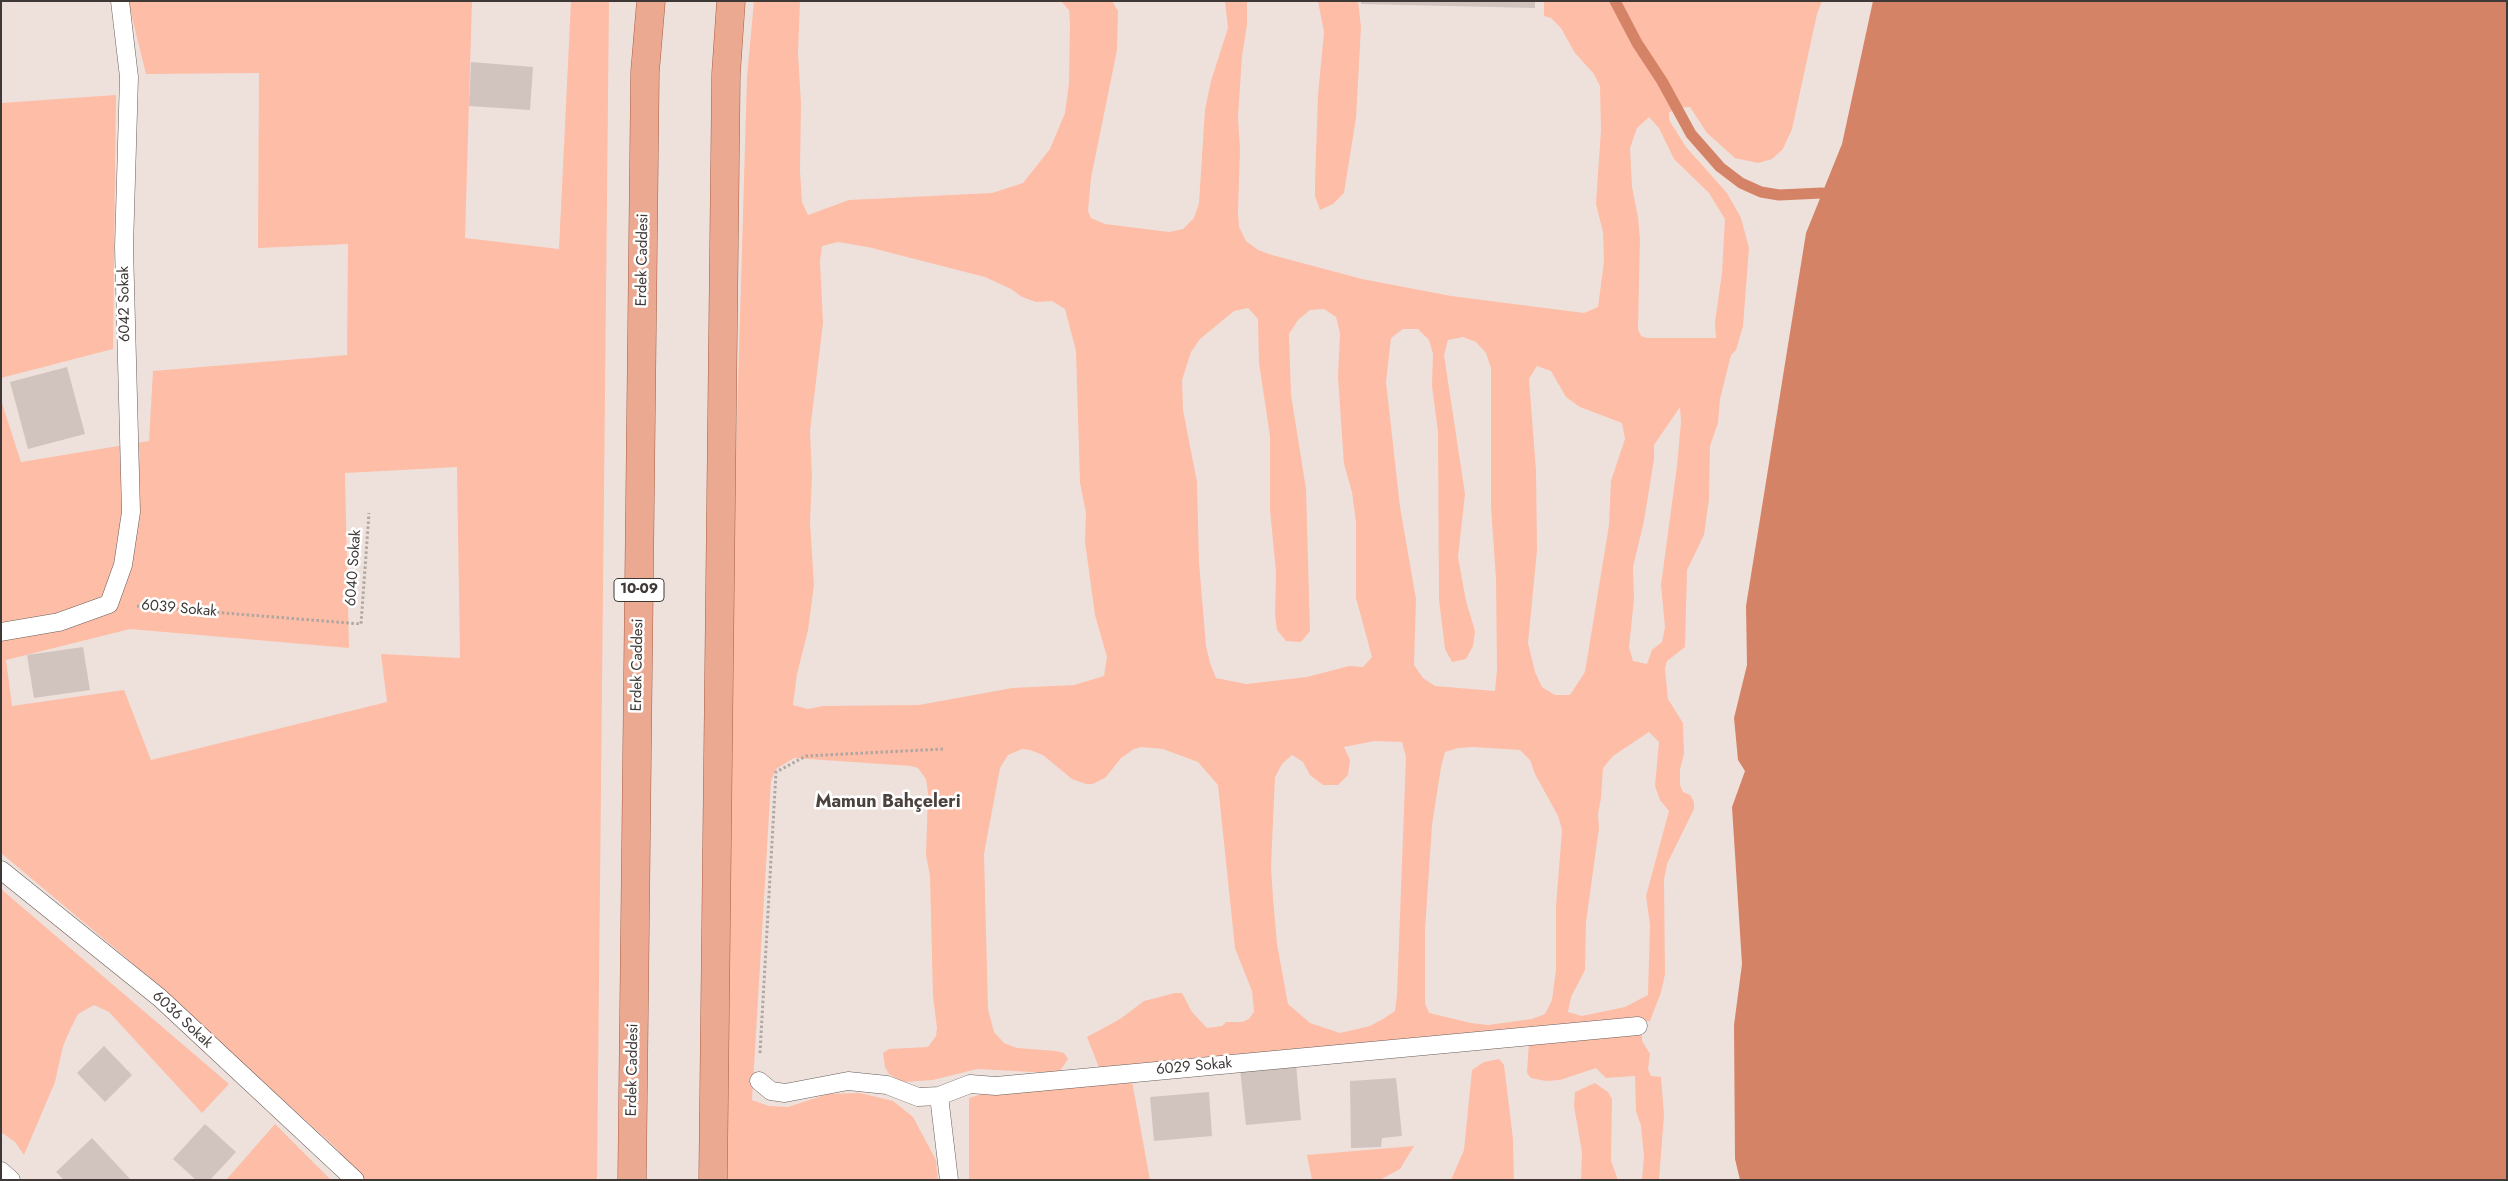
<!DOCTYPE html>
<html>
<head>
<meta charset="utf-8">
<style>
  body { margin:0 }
  #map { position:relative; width:2508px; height:1181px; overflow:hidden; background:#eee1dc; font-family:Jost,sans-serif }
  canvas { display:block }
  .frame { position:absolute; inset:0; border:2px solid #3e3937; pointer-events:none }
</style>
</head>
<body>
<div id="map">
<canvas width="2508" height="1181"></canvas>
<div class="frame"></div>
</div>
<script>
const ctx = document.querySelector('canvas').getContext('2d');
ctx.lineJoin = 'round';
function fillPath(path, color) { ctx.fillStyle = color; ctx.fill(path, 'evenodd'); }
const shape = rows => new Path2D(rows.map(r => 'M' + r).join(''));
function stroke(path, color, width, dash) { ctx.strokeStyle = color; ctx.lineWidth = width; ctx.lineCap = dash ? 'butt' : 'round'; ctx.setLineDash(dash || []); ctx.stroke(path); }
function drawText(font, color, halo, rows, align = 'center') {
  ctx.font = font + ' Jost,sans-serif'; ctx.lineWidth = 5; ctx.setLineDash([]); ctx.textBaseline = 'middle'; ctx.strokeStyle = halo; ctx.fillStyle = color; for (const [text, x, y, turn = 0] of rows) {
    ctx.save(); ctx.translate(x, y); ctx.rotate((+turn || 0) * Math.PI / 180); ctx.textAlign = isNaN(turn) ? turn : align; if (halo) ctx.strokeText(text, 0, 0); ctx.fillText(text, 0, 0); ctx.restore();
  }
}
fillPath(shape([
  [128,1,472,1,465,238,559,249,571,1,609,1,597,1180,364,1180,335,1147,130,961,1,853,1,400,21,462,149,441,153,371,347,355,348,244,258,248,259,73,146,74],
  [457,467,460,658,381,654,387,702,151,760,124,690,12,706,6,660,130,629,349,648,345,473],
  [754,1,800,1,798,52,801,104,800,171,802,202,808,215,849,200,992,193,1023,183,1050,149,1065,113,1069,83,1070,24,1069,10,1061,1,1112,1,1118,11,1117,50,1091,178,1088,211,1091,218,1105,224,1169,232,1183,229,1194,218,1199,203,1205,110,1211,81,1228,28,1225,1,1247,1,1247,25,1242,56,1238,118,1240,149,1238,212,1239,227,1246,241,1258,250,1272,255,1362,279,1451,296,1584,313,1598,307,1604,262,1603,232,1596,204,1601,130,1600,86,1594,74,1575,53,1561,28,1551,18,1544,16,1544,1,1822,1,1817,14,1792,129,1783,149,1772,159,1758,163,1735,158,1707,133,1690,107,1675,108,1669,113,1669,120,1686,147,1727,193,1741,218,1749,248,1743,326,1736,350,1731,355,1720,399,1718,423,1710,446,1709,499,1704,535,1687,570,1685,647,1667,661,1665,669,1668,699,1683,723,1684,754,1680,769,1680,785,1683,792,1690,795,1694,802,1694,809,1667,864,1664,880,1665,974,1661,992,1650,1021,1100,1070,1087,1037,1120,1019,1144,1001,1175,993,1182,993,1192,1012,1207,1028,1222,1026,1226,1022,1242,1022,1249,1019,1254,1012,1252,991,1235,948,1218,785,1198,762,1163,749,1141,747,1134,749,1121,758,1106,777,1093,784,1086,784,1072,779,1043,755,1030,750,1022,749,1008,755,1000,768,984,854,988,1009,994,1032,1004,1043,1017,1048,1056,1051,1064,1053,1068,1059,1060,1071,1052,1073,977,1069,933,1080,902,1082,889,1074,885,1067,883,1053,889,1049,928,1047,936,1036,937,1028,933,996,930,876,926,855,928,793,926,779,918,768,911,766,794,758,776,769,771,781,752,1100,769,1106,788,1107,828,1094,860,1093,893,1101,913,1117,936,1160,938,1180,724,1180,731,626,747,77],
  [1649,117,1659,128,1674,159,1709,193,1725,219,1722,273,1715,322,1716,338,1647,338,1641,336,1638,329,1640,240,1638,217,1632,187,1630,148,1637,128],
  [838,242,868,247,985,277,1011,289,1022,297,1036,302,1052,301,1065,309,1076,351,1080,483,1086,513,1085,542,1095,615,1107,657,1104,676,1074,685,1012,688,919,705,823,706,808,709,793,705,797,674,808,630,814,585,810,522,812,477,810,431,823,323,820,261,822,246],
  [1248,308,1258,319,1259,363,1270,436,1270,510,1276,572,1275,615,1277,630,1286,641,1301,642,1310,631,1306,489,1291,395,1289,334,1298,320,1310,310,1324,309,1336,317,1340,333,1338,377,1344,464,1352,492,1356,522,1356,598,1372,657,1363,667,1349,666,1307,677,1246,684,1216,678,1210,663,1206,646,1199,562,1197,482,1183,410,1182,380,1191,352,1200,339,1234,311],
  [1403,329,1418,329,1429,340,1433,354,1432,386,1438,432,1439,600,1445,649,1452,662,1466,659,1473,646,1475,631,1466,601,1458,557,1465,494,1444,355,1448,340,1463,337,1476,342,1486,353,1491,368,1491,507,1496,579,1497,670,1495,691,1435,686,1423,678,1414,665,1416,599,1400,507,1386,382,1391,338],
  [1537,366,1551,371,1566,397,1580,407,1622,423,1625,439,1611,481,1609,525,1585,672,1570,695,1555,695,1542,687,1535,672,1528,643,1537,550,1536,471,1529,379],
  [1680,407,1681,422,1677,466,1661,585,1665,627,1662,642,1652,650,1647,664,1633,661,1629,647,1634,599,1633,567,1644,521,1654,459,1654,445],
  [1649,732,1659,742,1655,786,1660,800,1669,811,1646,896,1650,925,1648,995,1625,1007,1582,1016,1568,1012,1571,997,1585,970,1586,922,1599,828,1598,814,1601,798,1603,768,1613,756],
  [1374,741,1402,742,1406,757,1397,995,1395,1011,1383,1019,1370,1026,1340,1033,1310,1023,1288,1004,1277,944,1273,898,1271,867,1275,777,1282,764,1292,755,1303,762,1310,775,1323,785,1338,785,1348,775,1350,760,1344,747],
  [1473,747,1520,750,1530,760,1535,774,1558,816,1562,830,1556,906,1556,970,1552,1000,1545,1014,1532,1019,1488,1025,1471,1023,1429,1013,1425,1003,1425,930,1432,825,1441,767,1445,752,1458,748],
  [1318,1,1358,1,1361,27,1356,118,1344,193,1333,204,1320,210,1315,196,1315,182,1318,95,1324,32],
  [116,95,113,349,1,378,1,103],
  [1,889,229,1084,202,1113,109,1012,94,1005,78,1014,70,1030,63,1046,55,1082,24,1155,15,1142,1,1132],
  [1642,1034,1642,1041,1650,1054,1648,1069,1651,1076,1661,1077,1664,1115,1659,1180,1642,1180,1644,1157,1641,1126,1636,1111,1635,1076,1606,1078,1596,1068,1560,1080,1546,1081,1531,1078,1527,1073,1529,1043],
  [1499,1059,1504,1065,1505,1073,1513,1139,1514,1180,1451,1180,1464,1150,1472,1070,1484,1062],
  [1131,1076,1150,1180,969,1180,969,1098,992,1091],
  [1595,1083,1608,1092,1612,1099,1611,1161,1618,1180,1581,1180,1582,1152,1574,1106,1575,1092],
  [275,1124,331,1180,226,1180],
  [1414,1146,1400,1169,1380,1180,1312,1180,1307,1155]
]), '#febda6');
fillPath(shape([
  [1873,1,2507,1,2507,1180,1740,1180,1735,1159,1734,1025,1742,964,1732,807,1745,771,1738,760,1734,718,1747,665,1746,606,1806,233,1842,144]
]), '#d58366');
stroke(shape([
  [1615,1,1637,43,1662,81,1691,134,1720,167,1741,183,1761,192,1779,195,1822,193]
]), '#d58366', 11);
fillPath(shape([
  [1361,1,1535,1,1535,8,1361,4],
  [471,62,533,67,530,110,469,106],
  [67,367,85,434,28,449,10,382],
  [83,647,90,690,34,698,27,655],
  [104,1046,132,1075,105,1102,77,1073],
  [1296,1064,1301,1120,1246,1125,1240,1069],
  [1396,1078,1402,1136,1382,1138,1381,1147,1351,1148,1350,1081],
  [1209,1092,1212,1136,1154,1141,1150,1097],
  [205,1124,236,1152,210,1180,196,1180,173,1159],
  [92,1138,131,1180,64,1180,56,1172]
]), '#d1c4bf');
const lane = shape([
  [1,632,59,622,109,604,123,565,131,512,124,247,129,77,120,1],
  [1,870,160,998,355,1180],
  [759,1081,771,1091,785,1093,848,1081,887,1085,918,1097,939,1096,970,1084,996,1086,1638,1026],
  [939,1096,949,1180],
  [1,1171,11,1180]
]);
const primary = shape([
  [632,1180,645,72,651,1],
  [713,1180,726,74,731,1]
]);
stroke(lane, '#685d59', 19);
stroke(primary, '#a75d41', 29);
stroke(shape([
  [137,606,361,624,369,513],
  [760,1053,776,772,806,756,943,749]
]), '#b0a6a2', 3, [2.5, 2.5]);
stroke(lane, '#fff', 18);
stroke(primary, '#eca991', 28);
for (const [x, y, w] of [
  [639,590,50]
]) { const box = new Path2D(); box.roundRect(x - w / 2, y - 11.5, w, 23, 4); ctx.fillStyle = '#fff'; ctx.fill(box); stroke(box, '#3e3937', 1); }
drawText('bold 14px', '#3e3937', null, [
  ["10-09",639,590]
]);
drawText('15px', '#3e3937', '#fff', [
  ["Erdek Caddesi",643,260,-89],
  ["6042 Sokak",125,304,-91],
  ["6040 Sokak",354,568,-86],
  ["6039 Sokak",179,609,5],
  ["Erdek Caddesi",638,665,-89],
  ["6036 Sokak",182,1020,43],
  ["6029 Sokak",1194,1067,-5],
  ["Erdek Caddesi",633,1070,-89]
]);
drawText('bold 18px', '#4b413d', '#fff', [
  ["Mamun Bahçeleri",888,803]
]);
</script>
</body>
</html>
